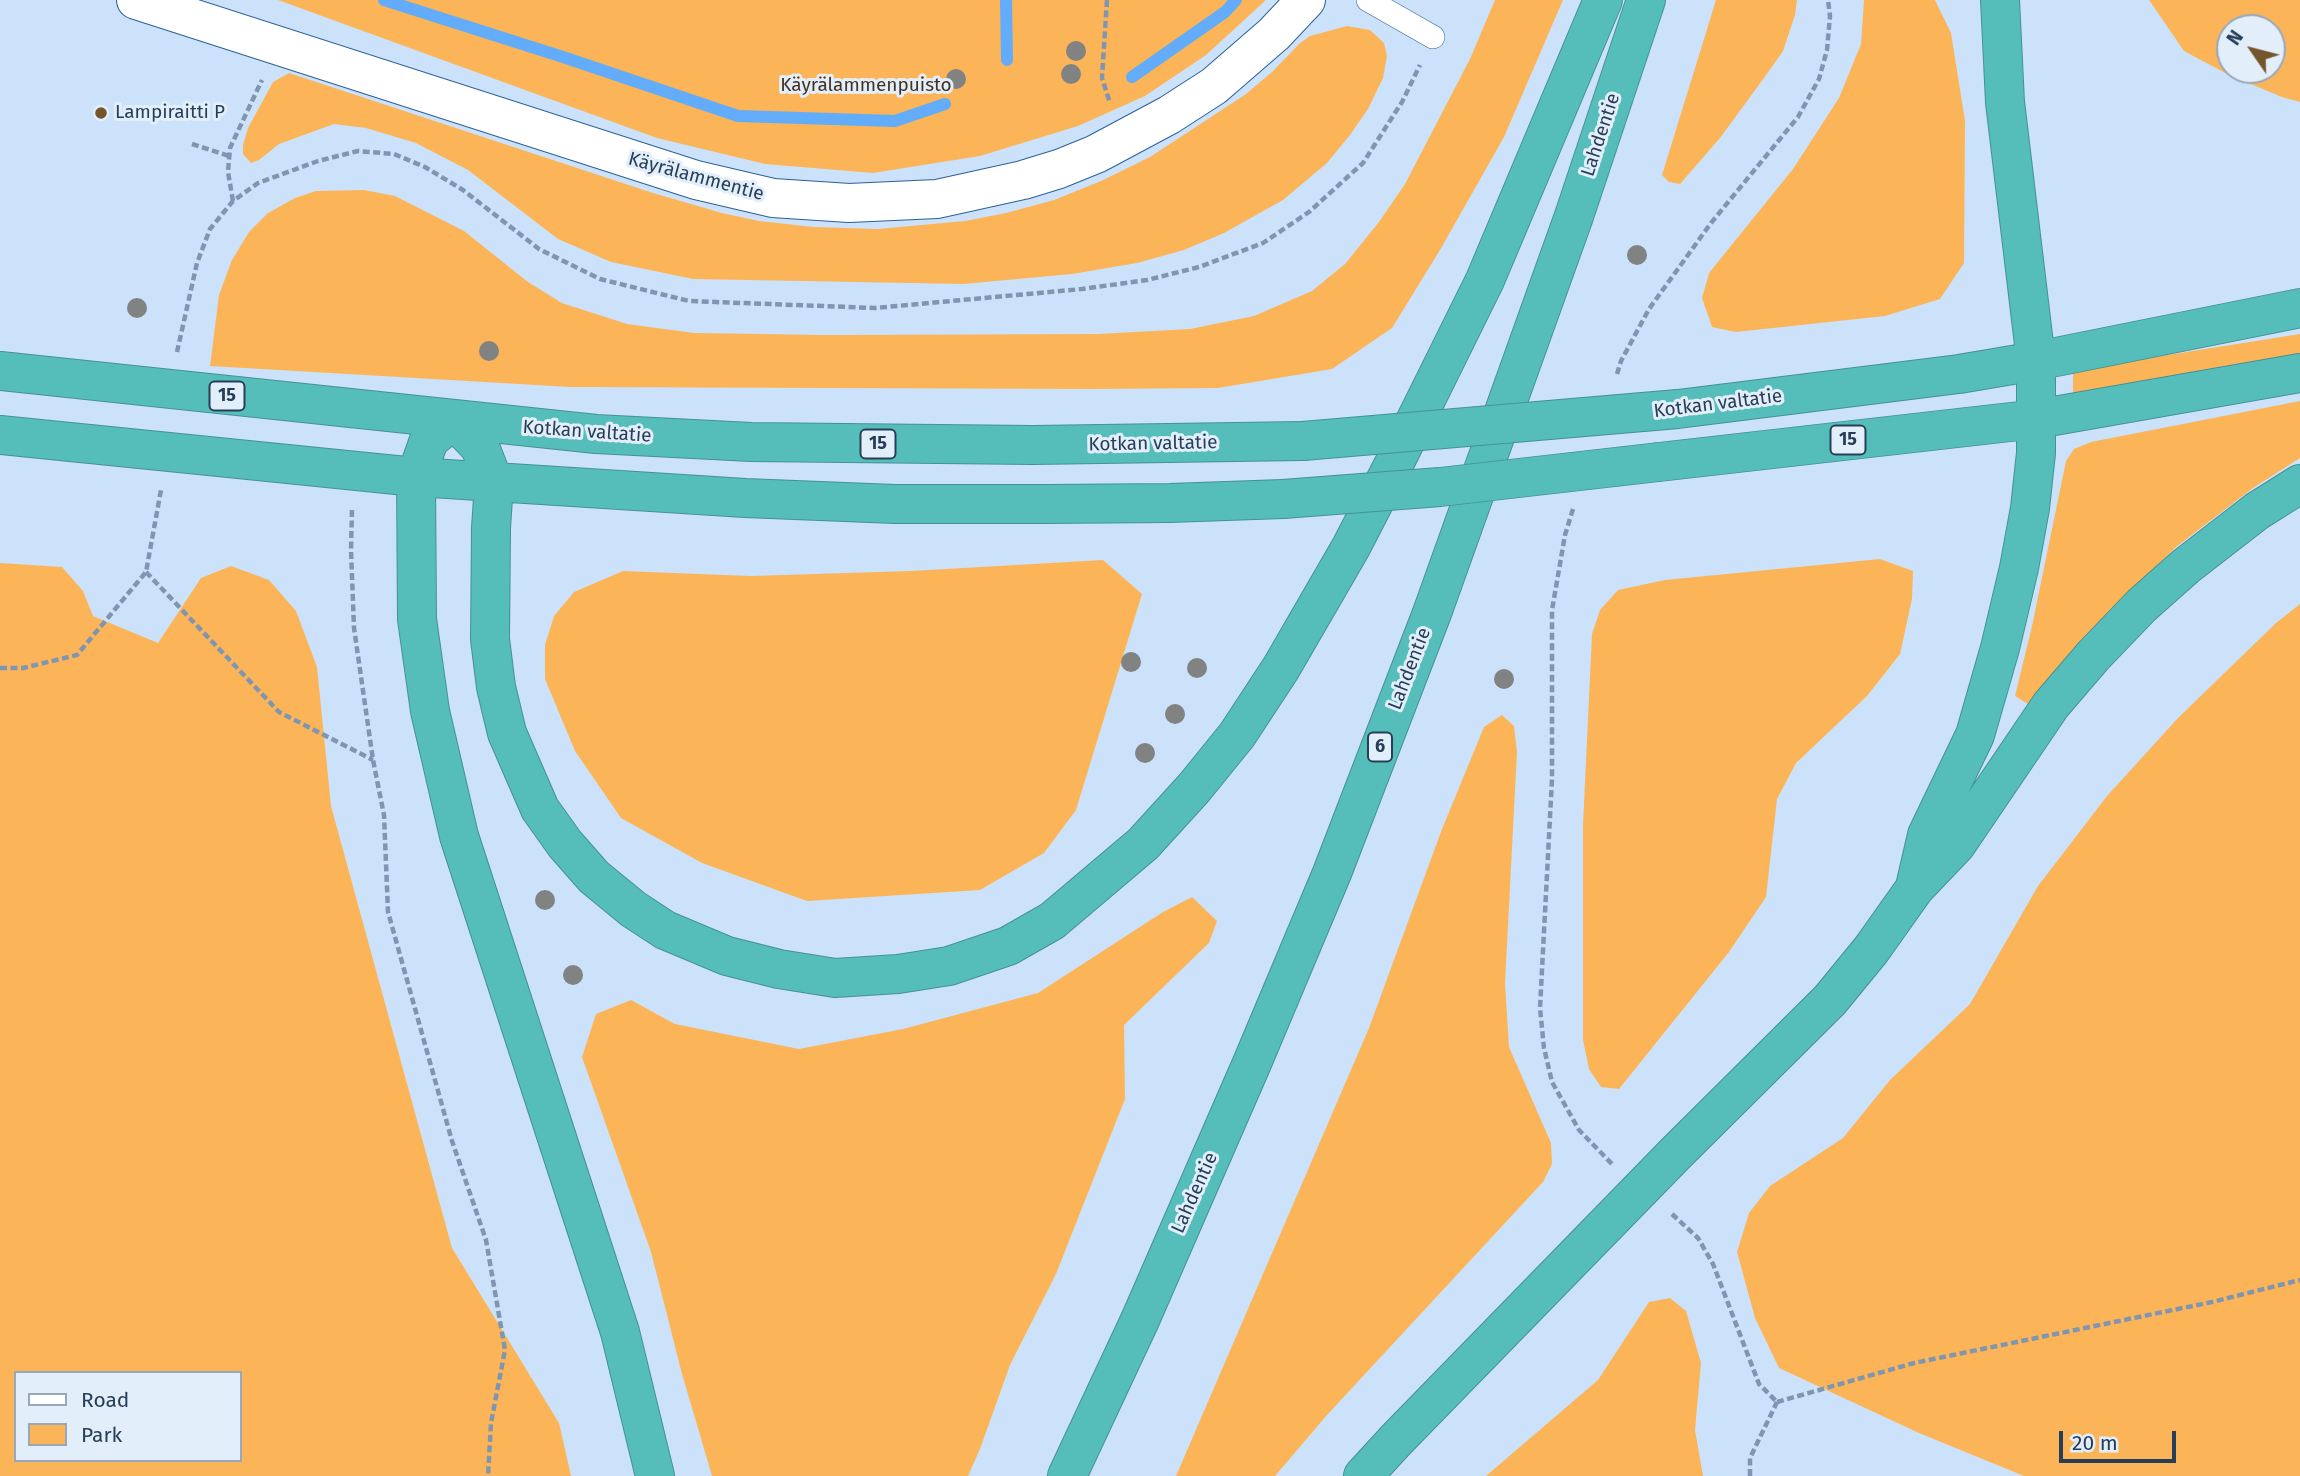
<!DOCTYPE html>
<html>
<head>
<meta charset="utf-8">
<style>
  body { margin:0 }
  #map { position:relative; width:2300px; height:1476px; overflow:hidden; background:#cce2fb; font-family:"Fira Sans",sans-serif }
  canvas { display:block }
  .legend { position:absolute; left:14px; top:1371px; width:228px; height:91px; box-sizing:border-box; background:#e3eefb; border:2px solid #98a8ba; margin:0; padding:9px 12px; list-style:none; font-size:21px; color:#273e58 }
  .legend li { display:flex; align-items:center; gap:14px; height:35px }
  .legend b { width:35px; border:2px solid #98a8ba }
  .north { position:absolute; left:2216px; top:14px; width:70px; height:70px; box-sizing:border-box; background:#e3eefb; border:2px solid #98a8ba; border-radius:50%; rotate:305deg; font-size:19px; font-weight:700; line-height:28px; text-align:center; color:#273e58 }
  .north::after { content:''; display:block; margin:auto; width:24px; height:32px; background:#75552b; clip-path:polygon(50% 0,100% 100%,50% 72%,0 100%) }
  .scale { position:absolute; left:2059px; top:1431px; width:117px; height:32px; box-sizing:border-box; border:4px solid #273e58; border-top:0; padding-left:9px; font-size:21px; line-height:24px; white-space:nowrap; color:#273e58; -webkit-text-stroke:5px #e3eefb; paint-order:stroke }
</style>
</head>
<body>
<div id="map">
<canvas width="2300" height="1476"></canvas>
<ul class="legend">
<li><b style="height:9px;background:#fff"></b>Road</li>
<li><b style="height:19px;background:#fbb558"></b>Park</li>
</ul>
<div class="north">N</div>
<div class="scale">20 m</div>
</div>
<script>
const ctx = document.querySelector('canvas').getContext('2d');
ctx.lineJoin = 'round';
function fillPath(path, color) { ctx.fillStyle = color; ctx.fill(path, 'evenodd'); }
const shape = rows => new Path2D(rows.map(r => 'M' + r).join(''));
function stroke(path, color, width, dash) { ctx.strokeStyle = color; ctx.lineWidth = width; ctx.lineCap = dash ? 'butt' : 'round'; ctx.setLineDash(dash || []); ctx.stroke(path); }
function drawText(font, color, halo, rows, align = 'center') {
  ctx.font = font + ' "Fira Sans",sans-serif'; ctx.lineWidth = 6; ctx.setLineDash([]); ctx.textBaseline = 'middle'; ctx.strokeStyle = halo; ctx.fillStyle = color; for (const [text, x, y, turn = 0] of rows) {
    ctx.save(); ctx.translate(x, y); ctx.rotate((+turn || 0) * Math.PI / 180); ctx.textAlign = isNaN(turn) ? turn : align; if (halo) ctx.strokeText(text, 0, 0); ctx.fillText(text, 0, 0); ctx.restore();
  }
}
fillPath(shape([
  [278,0,1266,0,1206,55,1145,96,1078,126,980,156,873,173,765,164,657,138],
  [1495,0,1563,0,1504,137,1440,250,1392,328,1332,369,1218,388,1092,389,570,387,210,366,219,295,232,260,249,232,268,213,295,198,316,191,364,190,395,196,464,231,528,282,562,303,627,324,694,333,826,335,1098,334,1190,329,1254,316,1312,291,1345,264,1379,222,1405,184,1470,59],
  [1716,0,1797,0,1795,15,1783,51,1764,78,1720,138,1680,184,1669,182,1662,175],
  [1864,0,1935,0,1951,33,1965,121,1964,263,1940,299,1885,316,1736,332,1712,327,1702,298,1709,273,1793,169,1839,98,1861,44],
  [2149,0,2300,0,2300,102,2282,97,2229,75,2184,51],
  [2230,28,2272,28,2272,70,2230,70],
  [1347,26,1370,30,1384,43,1387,56,1383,78,1368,109,1350,135,1327,163,1283,200,1224,233,1184,250,1137,263,1072,274,963,284,693,279,611,262,558,239,468,170,416,143,366,128,334,124,279,144,259,160,251,163,243,154,243,145,248,128,273,82,289,73,653,193,722,213,759,221,814,227,878,229,965,221,1006,213,1054,200,1101,181,1150,157,1246,94,1272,72,1300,43,1310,36],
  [2300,334,2300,360,2073,399,2073,370],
  [2300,401,2300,458,2253,488,2176,547,2072,650,2028,704,2015,696,2032,626,2066,461,2074,449,2091,442],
  [1880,559,1913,571,1912,599,1900,654,1867,696,1796,763,1777,799,1766,897,1729,952,1619,1089,1601,1087,1589,1069,1583,1040,1583,825,1592,634,1600,610,1618,590,1665,580],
  [1103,560,1142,594,1076,810,1044,853,980,890,807,901,702,863,621,818,575,751,545,679,545,645,554,616,574,592,623,571,751,576,911,571],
  [0,563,62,567,83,591,93,616,158,643,201,578,231,566,269,580,296,611,317,667,331,806,452,1248,559,1423,571,1476,0,1476],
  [16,1373,240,1373,240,1460,16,1460],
  [2300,604,2300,1476,2024,1476,1919,1433,1779,1368,1755,1318,1737,1252,1749,1213,1770,1186,1843,1138,1890,1080,1970,1004,2038,886,2107,796,2178,718,2276,623],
  [1502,715,1514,726,1517,752,1505,983,1509,1047,1551,1143,1552,1164,1543,1182,1327,1415,1275,1476,1176,1476,1369,1028,1442,829,1484,727],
  [1192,897,1217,921,1209,943,1124,1025,1125,1099,1056,1274,1010,1365,980,1449,968,1476,712,1476,682,1374,651,1252,582,1057,596,1014,631,1000,675,1024,799,1049,903,1029,1038,993,1163,912],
  [1670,1298,1686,1311,1701,1363,1695,1430,1703,1476,1486,1476,1598,1380,1649,1302]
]), '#fbb558');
stroke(shape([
  [384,0,563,57,738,116,895,121,945,104],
  [1006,0,1007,60],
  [1132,77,1225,12,1236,0]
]), '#62acf9', 12);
const lane = shape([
  [1368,0,1433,37]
]);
const street = shape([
  [136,0,696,180,773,198,849,203,937,199,1023,180,1059,169,1096,154,1169,115,1214,86,1274,34,1306,0]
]);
const highway = shape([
  [0,371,596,434,751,442,1033,445,1303,441],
  [1678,409,1959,374,2036,361,2300,308],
  [454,420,480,447,494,483,491,528,490,639,496,687,507,733,540,809,565,844,594,877,633,909,665,930,727,956,779,969,835,978,898,974,949,966,1008,946,1052,921,1143,844,1194,788,1237,735,1281,668,1351,547,1398,456,1485,280,1603,0],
  [454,420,429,440,416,477,417,619,430,711,459,836,620,1332,655,1476],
  [0,435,416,477,745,498,895,504,1047,504,1170,503,1283,499],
  [1659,462,2037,419,2300,373],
  [1915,887,1927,835,1975,735,2000,648,2019,568,2030,508,2036,453,2036,361,2005,102,2000,0],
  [1067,1476,1140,1320,1252,1063,1332,873,1432,613,1574,216,1646,0],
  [1363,1476,1396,1440,1675,1154,1830,1000,1871,950,1915,888,1956,845,2051,705,2093,656,2142,605,2186,566,2257,511,2300,484]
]);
stroke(lane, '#2a6198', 24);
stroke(street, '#2a6198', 40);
stroke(highway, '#459198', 40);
stroke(shape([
  [1107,0,1102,78,1110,103],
  [192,144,229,156],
  [233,201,228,172,230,148,262,80],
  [177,352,197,263,210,229,233,201,258,183,318,161,358,151,394,154,425,167,463,190,539,249,600,279,689,301,875,308,1082,289,1147,280,1199,267,1263,243,1309,212,1363,163,1402,102,1420,65],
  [1617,374,1621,361,1649,309,1711,223,1798,117,1819,79,1827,50,1830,16,1828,0],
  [1573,509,1565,535,1552,610,1552,779,1540,1008,1544,1048,1552,1082,1579,1130,1612,1164],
  [352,510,351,550,354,628,373,760,384,815,388,912,452,1141,486,1240,505,1350,491,1423,488,1476],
  [146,572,279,712,373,760],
  [0,668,23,668,77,655,146,572,161,490],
  [1672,1214,1698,1238,1713,1264,1759,1384,1777,1402],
  [1777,1402,1914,1363,2212,1302,2300,1280],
  [1750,1476,1750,1458,1777,1402]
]), '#8096b0', 4.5, [7, 3.5]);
stroke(lane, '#fff', 23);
stroke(street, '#fff', 38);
stroke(highway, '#55beba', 38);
const highwayBridge = shape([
  [1303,441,1678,409],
  [1283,499,1440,487,1659,462]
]);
stroke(highwayBridge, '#459198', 40, []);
stroke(highwayBridge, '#55beba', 38);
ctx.fillStyle = '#818282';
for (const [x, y] of [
  [1076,51],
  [1071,74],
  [956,79],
  [1637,255],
  [137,308],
  [489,351],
  [1131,662],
  [1197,668],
  [1504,679],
  [1175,714],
  [1145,753],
  [545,900],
  [573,975]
]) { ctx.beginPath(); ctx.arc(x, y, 10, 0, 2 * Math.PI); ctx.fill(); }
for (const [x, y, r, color] of [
  [101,113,7,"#75552b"]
]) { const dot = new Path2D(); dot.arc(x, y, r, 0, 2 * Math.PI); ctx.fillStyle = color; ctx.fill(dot); stroke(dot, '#e3eefb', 2.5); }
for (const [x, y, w] of [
  [227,396,35],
  [1848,440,35],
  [878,444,35],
  [1380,747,24]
]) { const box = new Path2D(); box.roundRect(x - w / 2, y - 14.5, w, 29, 5); ctx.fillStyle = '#e3eefb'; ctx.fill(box); stroke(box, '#273e58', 2); }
drawText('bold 18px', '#273e58', null, [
  ["15",227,396],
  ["15",1848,440],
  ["15",878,444],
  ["6",1380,747]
]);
drawText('19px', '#44331f', '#e3eefb', [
  ["Käyrälammenpuisto",866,86]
]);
drawText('19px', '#273e58', '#e3eefb', [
  ["Lampiraitti P",115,113]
], 'left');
drawText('19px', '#273e58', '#e3eefb', [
  ["Lahdentie",1601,135,-72],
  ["Käyrälammentie",696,177,15],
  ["Kotkan valtatie",1718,404,-7],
  ["Kotkan valtatie",587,432,4],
  ["Kotkan valtatie",1153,444,-1],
  ["Lahdentie",1410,669,-69],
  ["Lahdentie",1195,1193,-66]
]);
</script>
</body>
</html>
